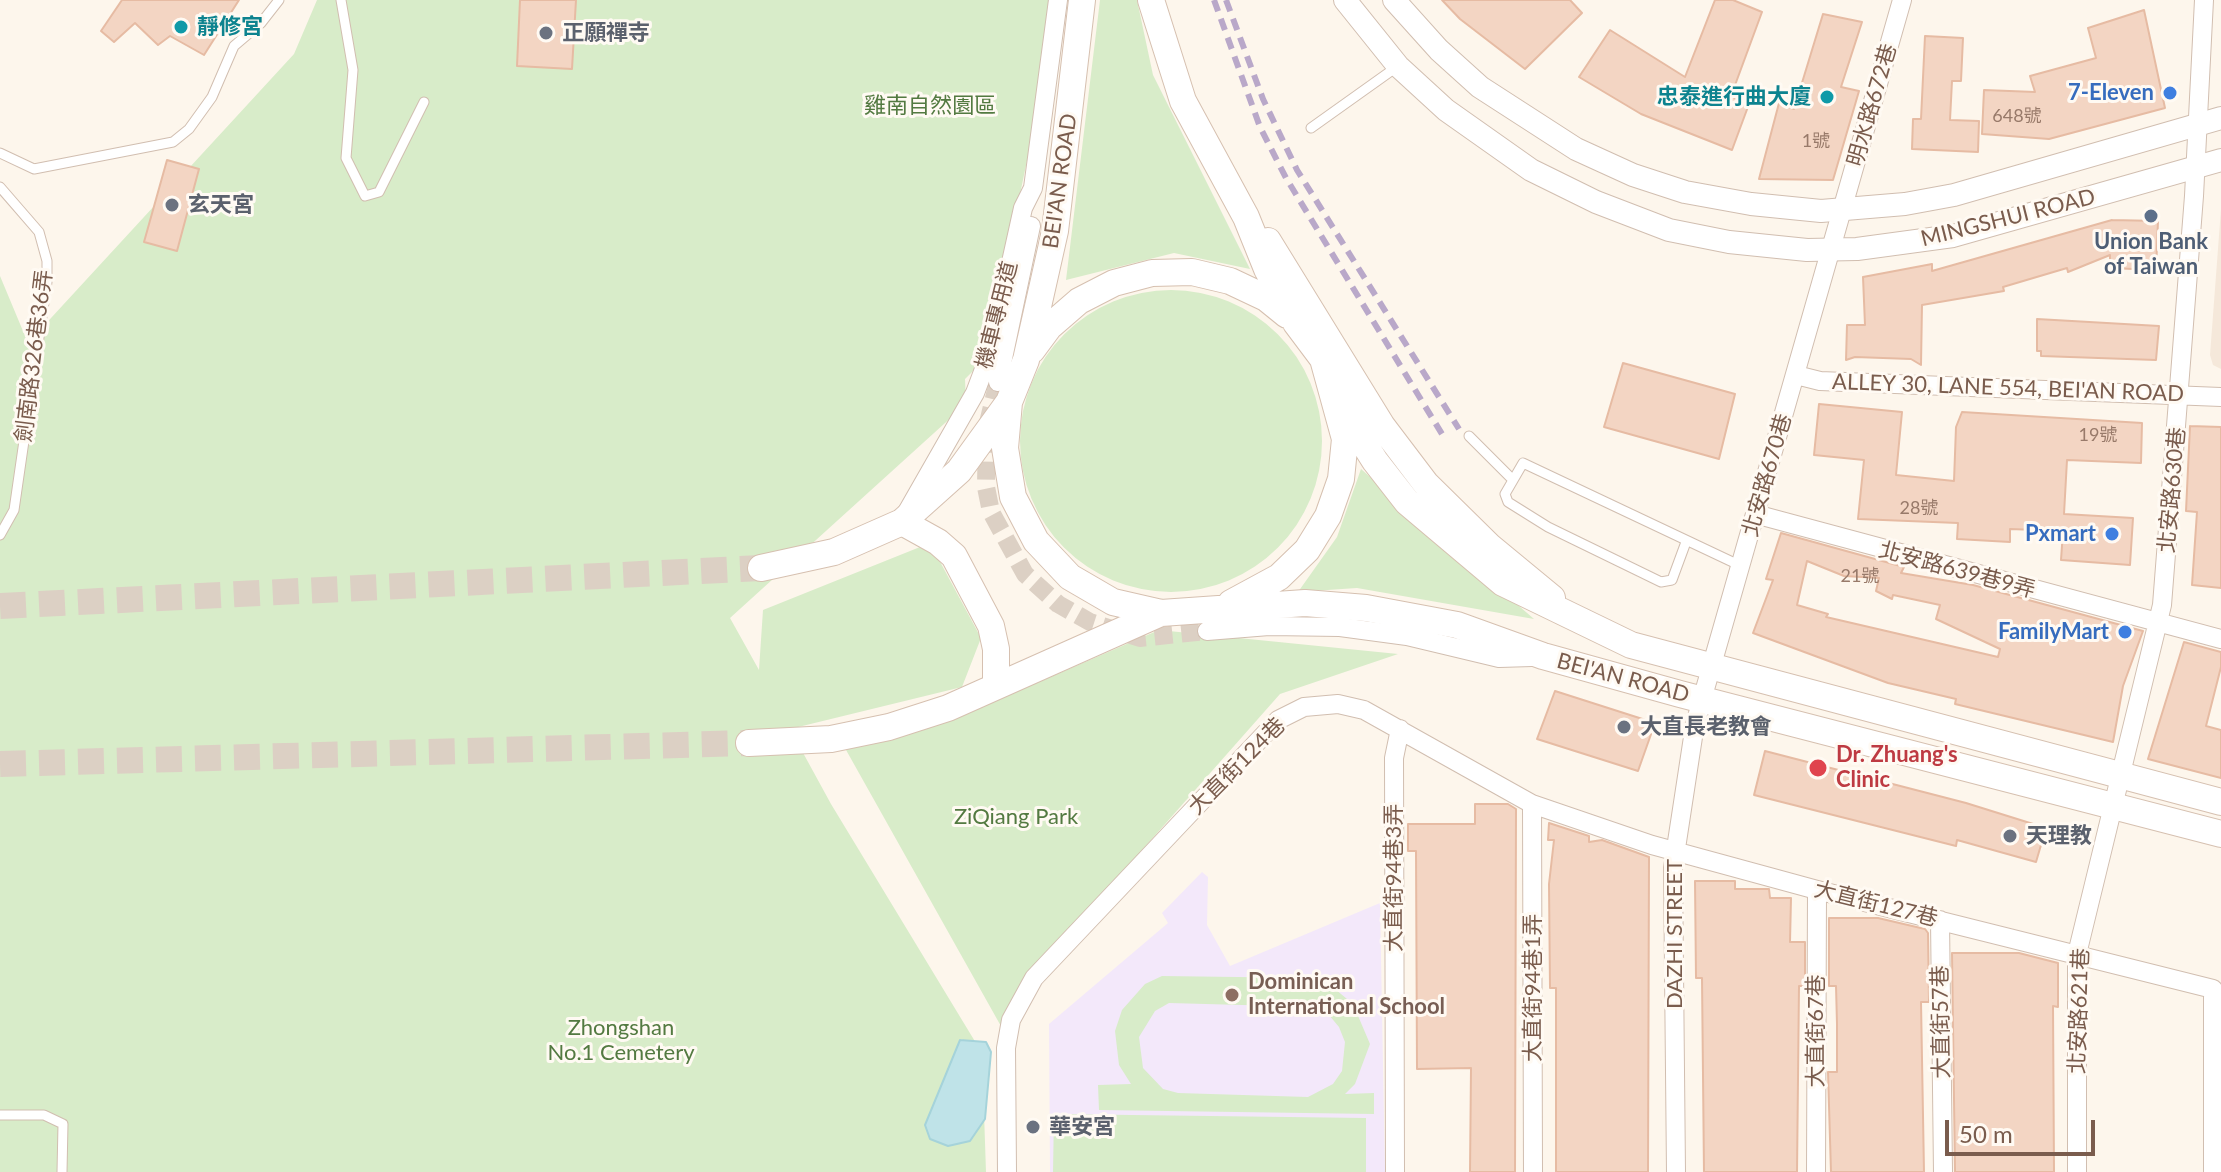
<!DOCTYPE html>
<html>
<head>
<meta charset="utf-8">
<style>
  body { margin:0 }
  #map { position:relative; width:2221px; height:1172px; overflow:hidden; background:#fdf6ec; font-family:Lato,sans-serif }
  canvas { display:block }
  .scale { position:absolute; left:1945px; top:1120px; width:150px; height:36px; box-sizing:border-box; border:4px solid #7a5c4d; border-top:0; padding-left:10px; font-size:24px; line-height:28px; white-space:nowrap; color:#7a5c4d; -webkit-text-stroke:6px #fffaf3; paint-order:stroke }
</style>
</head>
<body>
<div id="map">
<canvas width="2221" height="1172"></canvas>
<div class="scale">50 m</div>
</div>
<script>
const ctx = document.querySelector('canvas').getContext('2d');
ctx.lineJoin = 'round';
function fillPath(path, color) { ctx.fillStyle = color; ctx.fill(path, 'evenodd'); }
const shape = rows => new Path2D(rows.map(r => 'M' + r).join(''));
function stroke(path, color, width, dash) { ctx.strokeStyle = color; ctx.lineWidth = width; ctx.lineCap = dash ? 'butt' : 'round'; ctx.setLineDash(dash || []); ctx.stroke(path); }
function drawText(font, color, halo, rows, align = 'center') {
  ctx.font = font + ' Lato,"Noto Sans TC",sans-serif'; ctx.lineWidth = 6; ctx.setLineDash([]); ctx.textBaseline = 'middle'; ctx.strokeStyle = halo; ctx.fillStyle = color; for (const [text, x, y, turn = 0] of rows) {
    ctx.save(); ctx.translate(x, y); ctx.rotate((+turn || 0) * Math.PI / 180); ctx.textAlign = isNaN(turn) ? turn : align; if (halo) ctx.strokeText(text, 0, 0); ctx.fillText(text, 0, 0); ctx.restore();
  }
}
fillPath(shape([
  [2221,209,2221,369,2213,365,2210,355]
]), '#f5e8da');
fillPath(shape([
  [1202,872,1208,877,1207,925,1230,966,1380,903,1385,1172,1050,1172,1049,1024,1168,923,1162,913]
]), '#f3e8fa');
fillPath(shape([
  [317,0,1054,0,1041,94,1011,237,979,365,965,379,966,404,730,618,759,670,763,610,930,543,981,638,962,687,790,729,831,804,982,1053,986,1172,0,1172,0,276,28,343,294,54],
  [1100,0,1137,0,1153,75,1250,269,1174,253,1066,280],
  '1020 441a151 151 0 1 1 302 0a151 151 0 1 1-302 0Z',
  [1361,469,1534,619,1357,588,1298,592,1337,537],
  [1159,630,1398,654,1280,694,1029,978,1002,1028,841,741,979,708],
  [1162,976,1313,978,1335,989,1353,1004,1370,1044,1355,1084,1345,1094,1374,1093,1374,1114,1099,1110,1098,1085,1131,1084,1119,1065,1115,1031,1122,1010,1145,984],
  [1169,1003,1315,1007,1329,1015,1339,1027,1345,1042,1342,1071,1333,1084,1308,1097,1178,1093,1163,1089,1143,1068,1139,1037,1155,1011],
  [1054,1114,1366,1118,1366,1172,1053,1172]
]), '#d8ecc9');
const water = shape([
  [960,1040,986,1042,991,1052,985,1119,970,1141,948,1146,930,1139,925,1125,960,1040]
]);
fillPath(water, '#bfe3e8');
stroke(water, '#a5d3da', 2);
const building = shape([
  [122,0,239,0,204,55,170,36,158,45,135,23,114,42,101,31,122,0],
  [520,0,576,0,572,69,517,66,520,0],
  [1442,0,1570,0,1582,13,1525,69,1460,19,1442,0],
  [1715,0,1733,0,1762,12,1731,96,1749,104,1732,150,1641,114,1579,77,1610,30,1685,77,1715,0],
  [2144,10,2165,108,2049,139,1982,134,1984,90,2035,92,2030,76,2096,58,2088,28,2144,10],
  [1823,14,1862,22,1841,87,1859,91,1833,180,1759,179,1779,103,1794,109,1823,14],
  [1925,36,1963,38,1961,81,1952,81,1950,120,1979,121,1978,152,1912,149,1913,119,1921,119,1925,36],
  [167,160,199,169,177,251,144,242,167,160],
  [2112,220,2158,221,2156,270,2110,268,2110,255,2068,272,2067,268,2003,287,2004,291,1922,305,1921,365,1911,359,1855,357,1846,360,1847,325,1865,325,1863,277,1932,264,1932,271,2112,220],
  [2037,319,2159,326,2156,360,2041,356,2041,351,2037,351,2037,319],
  [1623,363,1735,394,1719,459,1604,427,1623,363],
  [1819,404,1902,412,1896,475,1954,481,1956,427,1962,412,2142,423,2141,463,2067,460,2064,514,2133,518,2130,565,2061,560,2063,531,2010,529,2010,542,1957,539,1958,523,1858,519,1864,460,1814,455,1819,404],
  [2190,426,2221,427,2221,588,2192,585,2197,512,2186,511,2190,426],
  [1781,533,1904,567,1901,573,1973,585,2143,631,2123,686,2113,742,1955,704,1956,699,1888,683,1753,633,1773,580,1766,579,1781,533],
  [1807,561,1844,576,1879,578,1876,591,1892,599,1893,595,1940,605,1936,619,2000,649,1998,657,1826,617,1828,614,1797,605,1807,561],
  [2184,642,2221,652,2221,667,2206,726,2221,730,2221,778,2148,759,2184,642],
  [1555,691,1655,723,1638,771,1537,739,1555,691],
  [1765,751,1966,803,2046,828,2036,862,1957,840,1956,846,1754,795,1765,751],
  [1475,804,1508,804,1516,809,1515,1172,1470,1172,1471,1068,1417,1069,1416,851,1408,851,1408,824,1475,824,1475,804],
  [1549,823,1589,836,1589,842,1602,840,1649,857,1648,1172,1556,1172,1556,988,1550,988,1549,884,1554,840,1548,840,1549,823],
  [1695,881,1735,881,1735,889,1769,889,1770,898,1791,898,1790,942,1805,942,1805,986,1799,986,1797,1172,1704,1172,1702,978,1696,978,1695,881],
  [1829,918,1878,918,1925,929,1928,933,1929,1002,1921,1002,1924,1172,1831,1172,1828,1072,1837,1072,1837,1024,1836,986,1829,986,1829,918],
  [1952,953,2019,953,2058,963,2058,1007,2053,1006,2054,1172,1955,1172,1952,953]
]);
fillPath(building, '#f3d5c3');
stroke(building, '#e6bba3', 2);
stroke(shape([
  [998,382,987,427,986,487,991,512,1025,574,1058,604,1090,622,1140,638,1207,631]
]), '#dcd0c4', 18, [18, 9]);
stroke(shape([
  [0,606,761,568],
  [0,764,749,743]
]), '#dcd0c4', 26, [26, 13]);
const service = shape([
  [341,0,353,70,346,158,365,196,379,192,424,102],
  [1311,128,1398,66],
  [0,153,34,169,173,142,189,129,212,97,234,46,261,23,279,0],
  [0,187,39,232,47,261,47,282,14,510,0,535],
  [1469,436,1513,480],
  [1686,542,1672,580,1661,582,1548,527,1508,502,1505,494,1523,463,1741,566],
  [0,1115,44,1115,63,1124,62,1172]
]);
const minor = shape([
  [1796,375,1820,381,2221,397],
  [998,382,1031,226],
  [907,512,975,393,992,348,1023,208,1033,188,1058,0],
  [1755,514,2221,639],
  [1207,631,1269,626,1340,627,1407,636,1499,658,1532,657],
  [1532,804,1533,1172],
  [1940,920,1943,1172],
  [1007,1172,1006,1048,1011,1020,1034,978,1278,720,1304,707,1338,704,1364,710,1532,804,1652,845,1817,890,2213,989,2213,1172],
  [1395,1172,1394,758,1400,729],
  [1676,1172,1673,868,1695,724,1902,0],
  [1816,1172,1817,890],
  [2077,1172,2077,954,2162,605,2194,196,2204,0]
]);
const tertiary = shape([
  [1345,0,1398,66,1446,110,1531,170,1596,202,1669,230,1729,242,1807,250,1857,249,1953,236,2221,160],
  [1394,0,1439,50,1480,87,1576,149,1633,175,1685,192,1751,204,1821,211,1905,204,1954,195,2221,118]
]);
const secondary = shape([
  [1082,0,1055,231,1026,360,1009,402,1005,448,1013,497,1036,541,1070,577,1113,602,1161,613,1305,603,1366,608,1457,625,1543,656,1680,694,2221,834],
  [1151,0,1183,101,1246,217,1267,269,1296,323,1323,359,1345,439,1341,479,1328,516,1307,550,1279,577,1231,603],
  [1268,241,1382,426,1426,484,1489,546,1552,598],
  [1032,350,1049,327,1079,301,1114,283,1152,273,1192,272,1230,281,1266,298,1287,315],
  [1337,401,1375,461,1407,502,1503,583,1631,645,2221,802],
  [902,522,938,542,954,556,991,626,996,649,996,686],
  [761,568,834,552,902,522,959,471,1009,402],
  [749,743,831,739,889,727,948,708,1161,613]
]);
stroke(service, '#d1beb0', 11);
stroke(minor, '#d1beb0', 20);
stroke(tertiary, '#d1beb0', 24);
stroke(secondary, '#d6c0b0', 28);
stroke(service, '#fff', 9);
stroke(minor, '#fff', 18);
stroke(tertiary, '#fff', 22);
stroke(secondary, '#fff', 26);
stroke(shape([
  [1214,0,1260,127,1286,178,1445,439],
  [1226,0,1263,99,1297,170,1459,429]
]), '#b9a8c9', 6, [12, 8]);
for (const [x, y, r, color] of [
  [181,27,8,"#0f9aa8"],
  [546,33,8,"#6b7280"],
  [2170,93,8,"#3f7fe0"],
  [1827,97,8,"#0f9aa8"],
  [172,205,8,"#6b7280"],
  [2151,216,8,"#5c6f8a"],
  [2112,534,8,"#3f7fe0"],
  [2125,632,8,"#3f7fe0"],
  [1624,727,8,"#6b7280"],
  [1818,768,10,"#e0444e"],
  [2010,836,8,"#6b7280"],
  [1232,995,8,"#8d6e63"],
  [1033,1127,8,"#6b7280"]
]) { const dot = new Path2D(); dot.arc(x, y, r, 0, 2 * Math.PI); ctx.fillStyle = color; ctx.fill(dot); stroke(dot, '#fffaf3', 3); }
drawText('18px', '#987a6a', null, [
  ["648號",2017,116],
  ["1號",1816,141],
  ["19號",2098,435],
  ["28號",1919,508],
  ["21號",1860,576]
]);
drawText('bold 22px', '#0d838f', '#fffaf3', [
  ["靜修宮",197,27],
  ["忠泰進行曲大廈",1811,97,"right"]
], 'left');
drawText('bold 22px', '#5b616d', '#fffaf3', [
  ["正願禪寺",562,33],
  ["玄天宮",188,205],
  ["大直長老教會",1640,727],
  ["天理教",2026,836],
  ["華安宮",1049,1127]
], 'left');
drawText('bold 22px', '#366cbe', '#fffaf3', [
  ["7-Eleven",2154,93],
  ["Pxmart",2096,534],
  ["FamilyMart",2109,632]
], 'right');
drawText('22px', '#7a5c4d', '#fffaf3', [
  ["明水路672巷",1872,105,-74],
  ["BEI'AN ROAD",1060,181,-82],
  ["MINGSHUI ROAD",2008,218,-14],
  ["機車專用道",997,315,-76],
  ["劍南路326巷36弄",34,356,-83],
  ["ALLEY 30, LANE 554, BEI'AN ROAD",2008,388,2],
  ["北安路670巷",1767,475,-74],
  ["北安路630巷",2172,490,-85],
  ["北安路639巷9弄",1957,570,15],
  ["BEI'AN ROAD",1623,678,15],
  ["大直街124巷",1237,766,-45],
  ["大直街94巷3弄",1394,878,-90],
  ["大直街127巷",1876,904,14],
  ["DAZHI STREET",1675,934,-90],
  ["大直街94巷1弄",1533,988,-90],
  ["北安路621巷",2079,1011,-88],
  ["大直街57巷",1941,1022,-91],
  ["大直街67巷",1816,1031,-90]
]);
drawText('22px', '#537a41', '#fffaf3', [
  ["雞南自然園區",930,106],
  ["ZiQiang Park",1016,817],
  ["Zhongshan",621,1028],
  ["No.1 Cemetery",621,1053]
]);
drawText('bold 22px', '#4e5e75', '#fffaf3', [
  ["Union Bank",2151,242],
  ["of Taiwan",2151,267]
]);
drawText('bold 22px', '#be3a42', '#fffaf3', [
  ["Dr. Zhuang's",1836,755],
  ["Clinic",1836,780]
], 'left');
drawText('bold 22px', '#785e54', '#fffaf3', [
  ["Dominican",1248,982],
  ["International School",1248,1007]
], 'left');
</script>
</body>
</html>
